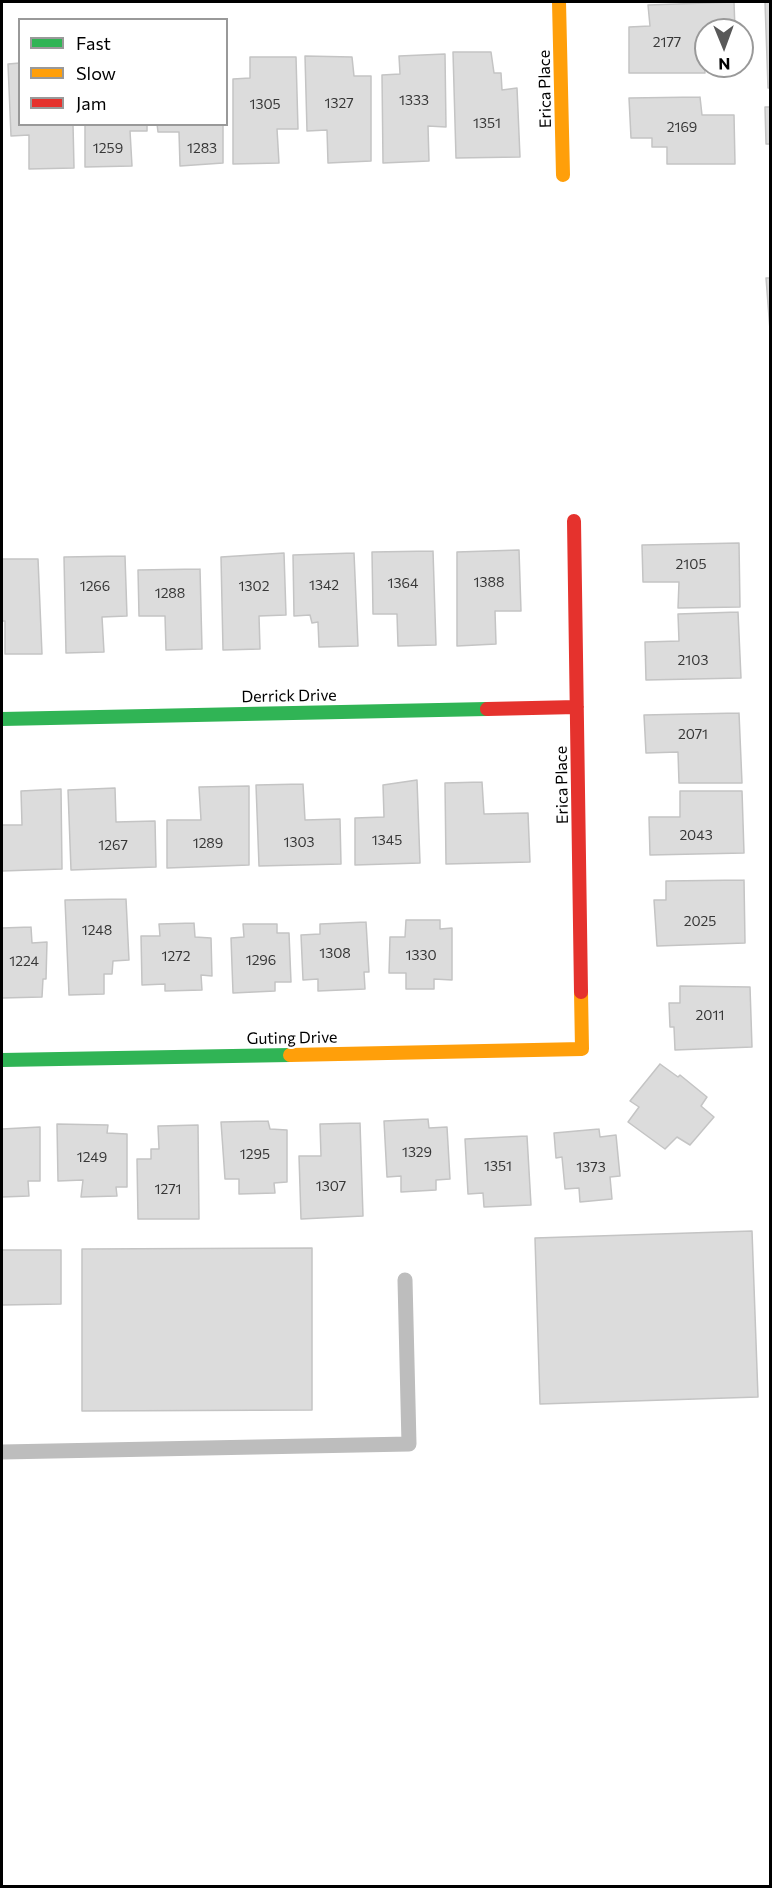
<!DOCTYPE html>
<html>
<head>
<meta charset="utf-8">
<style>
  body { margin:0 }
  #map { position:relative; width:772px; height:1888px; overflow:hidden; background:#fff; font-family:Commissioner,sans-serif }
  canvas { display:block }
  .frame { position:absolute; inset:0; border:3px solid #000; pointer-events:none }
  .legend { position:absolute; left:18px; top:18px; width:210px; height:108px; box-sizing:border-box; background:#fff; border:2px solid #999; margin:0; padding:8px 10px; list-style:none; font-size:18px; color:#000 }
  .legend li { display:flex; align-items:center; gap:12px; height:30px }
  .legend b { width:30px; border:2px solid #999 }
  .north { position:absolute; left:694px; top:18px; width:60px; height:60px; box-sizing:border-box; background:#fff; border:2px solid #999; border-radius:50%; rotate:179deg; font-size:16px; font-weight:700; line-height:24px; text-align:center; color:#000 }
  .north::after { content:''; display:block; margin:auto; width:21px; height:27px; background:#595959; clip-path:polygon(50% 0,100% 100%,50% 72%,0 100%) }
</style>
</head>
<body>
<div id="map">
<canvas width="772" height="1888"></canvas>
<div class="frame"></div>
<ul class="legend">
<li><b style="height:8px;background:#30b455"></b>Fast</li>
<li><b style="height:8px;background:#ff9f0a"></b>Slow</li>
<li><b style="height:8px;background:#e5322d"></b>Jam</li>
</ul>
<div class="north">N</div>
</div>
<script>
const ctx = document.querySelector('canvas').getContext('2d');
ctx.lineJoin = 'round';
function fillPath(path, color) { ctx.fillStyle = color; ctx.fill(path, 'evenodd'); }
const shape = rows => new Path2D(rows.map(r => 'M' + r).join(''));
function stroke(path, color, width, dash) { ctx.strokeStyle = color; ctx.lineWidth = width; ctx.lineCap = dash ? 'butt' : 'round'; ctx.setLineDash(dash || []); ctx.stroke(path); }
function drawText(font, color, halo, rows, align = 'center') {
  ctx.font = font + ' Commissioner,sans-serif'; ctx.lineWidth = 4.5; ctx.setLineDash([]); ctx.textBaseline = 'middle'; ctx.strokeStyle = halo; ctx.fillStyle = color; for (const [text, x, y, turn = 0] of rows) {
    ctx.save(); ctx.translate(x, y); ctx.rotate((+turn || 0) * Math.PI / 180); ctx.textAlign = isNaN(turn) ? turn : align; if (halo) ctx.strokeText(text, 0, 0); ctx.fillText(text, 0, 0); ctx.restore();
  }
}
const building = shape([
  [734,2,735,30,706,30,706,54,703,54,705,73,629,73,629,27,650,26,648,5,734,2],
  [765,2,770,2,770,88,768,88,765,2],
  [453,52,491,52,494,73,501,73,502,90,517,88,520,157,456,158,453,52],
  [445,54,446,127,428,126,429,161,383,163,382,75,400,74,399,56,445,54],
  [305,56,352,57,354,76,371,76,371,161,328,163,327,130,307,131,305,56],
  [250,57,296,57,298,129,277,129,279,163,233,164,233,79,250,78,250,57],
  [20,63,20,124,73,124,74,168,29,169,29,135,11,136,8,64,20,63],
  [700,97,702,115,734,115,735,164,667,164,667,147,652,147,652,138,631,138,629,98,700,97],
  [765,107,770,107,770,144,766,144,765,107],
  [85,124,147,124,147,131,130,131,132,166,85,167,85,124],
  [157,124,223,124,223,163,180,166,179,132,158,132,157,124],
  [766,278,770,278,770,330,766,278],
  [739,543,740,607,678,608,679,582,643,582,642,545,739,543],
  [519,550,521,611,495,611,496,644,457,646,457,552,519,550],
  [433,551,436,645,398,646,397,614,373,614,372,552,433,551],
  [284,553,286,615,259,616,260,649,223,650,221,557,284,553],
  [354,553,358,646,319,647,318,622,312,623,310,615,294,616,293,555,354,553],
  [125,556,127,616,102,617,104,652,66,653,64,557,125,556],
  [2,559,38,559,42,654,5,654,5,621,2,621,2,559],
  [200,569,202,649,166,650,165,616,139,616,138,570,200,569],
  [738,612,741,678,646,680,645,642,679,641,678,614,738,612],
  [739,713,742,783,679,783,678,752,646,753,644,715,739,713],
  [417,780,420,863,355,865,355,818,384,817,383,785,417,780],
  [482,782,484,814,528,813,530,862,446,864,445,783,482,782],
  [303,784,305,820,340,819,341,864,259,866,256,785,303,784],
  [249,786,249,865,167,868,167,820,201,820,199,787,249,786],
  [115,788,116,822,155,821,156,867,71,870,68,790,115,788],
  [61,789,62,869,2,871,2,825,22,825,21,791,61,789],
  [680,791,742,791,744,853,650,855,649,817,680,817,680,791],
  [744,880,745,943,657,946,654,900,666,900,666,881,744,880],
  [126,899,129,960,113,961,112,974,104,974,104,994,69,995,65,900,126,899],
  [406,920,440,920,440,929,452,928,452,980,434,979,434,989,406,989,406,973,389,973,390,937,405,937,406,920],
  [366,922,369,972,364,972,365,989,318,991,318,979,303,980,301,935,320,934,320,924,366,922],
  [194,923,195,937,211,938,212,976,201,975,202,990,165,991,165,984,142,985,141,936,160,936,159,924,194,923],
  [243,924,277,924,277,933,289,933,291,982,275,982,275,991,233,993,231,938,244,937,243,924],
  [31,927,32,943,47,942,46,979,43,979,42,997,2,998,2,928,31,927],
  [680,986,750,987,752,1047,675,1050,674,1027,670,1027,669,1003,680,1003,680,986],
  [660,1064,678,1077,680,1075,707,1097,701,1106,714,1117,690,1145,677,1137,665,1149,628,1122,639,1107,630,1101,660,1064],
  [428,1119,429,1128,447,1127,450,1179,436,1180,436,1190,401,1192,401,1176,387,1177,384,1121,428,1119],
  [268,1121,270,1129,287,1130,287,1182,274,1183,275,1193,239,1194,239,1179,225,1179,221,1122,268,1121],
  [360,1123,363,1216,301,1219,299,1156,321,1156,320,1124,360,1123],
  [57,1124,108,1125,107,1133,127,1134,127,1187,116,1187,117,1196,81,1197,83,1180,58,1181,57,1124],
  [198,1125,199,1219,138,1219,137,1159,151,1159,151,1149,159,1149,158,1126,198,1125],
  [40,1127,40,1181,28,1181,29,1196,2,1197,2,1129,40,1127],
  [599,1129,600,1137,616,1135,620,1176,610,1177,612,1199,580,1202,579,1188,565,1189,562,1157,556,1158,554,1133,599,1129],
  [527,1136,531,1205,484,1207,483,1193,468,1194,465,1139,527,1136],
  [752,1231,758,1397,540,1404,535,1238,752,1231],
  [312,1248,312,1410,82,1411,82,1249,312,1248],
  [2,1250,61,1250,61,1304,2,1305,2,1250]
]);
fillPath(building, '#dcdcdc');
stroke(building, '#c4c4c4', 1.5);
stroke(shape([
  [2,1452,409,1444,405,1280]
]), '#bdbdbd', 15);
stroke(shape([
  [2,719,487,709],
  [2,1060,290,1055]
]), '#30b455', 14);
stroke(shape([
  [559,2,563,175],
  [290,1055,582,1049,581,992]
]), '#ff9f0a', 14);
stroke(shape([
  [574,521,581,992],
  [487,709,577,707]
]), '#e5322d', 14);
drawText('14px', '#373737', null, [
  ["2177",667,42],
  ["1333",414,100],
  ["1327",339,103],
  ["1305",265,104],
  ["1351",487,123],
  ["2169",682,127],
  ["1259",108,148],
  ["1283",202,148],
  ["2105",691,564],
  ["1388",489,582],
  ["1364",403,583],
  ["1342",324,585],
  ["1266",95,586],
  ["1302",254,586],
  ["1288",170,593],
  ["2103",693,660],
  ["2071",693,734],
  ["2043",696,835],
  ["1345",387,840],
  ["1303",299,842],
  ["1289",208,843],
  ["1267",113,845],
  ["2025",700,921],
  ["1248",97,930],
  ["1308",335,953],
  ["1330",421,955],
  ["1272",176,956],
  ["1296",261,960],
  ["1224",24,961],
  ["2011",710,1015],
  ["1329",417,1152],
  ["1295",255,1154],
  ["1249",92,1157],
  ["1351",498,1166],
  ["1373",591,1167],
  ["1307",331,1186],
  ["1271",168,1189]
]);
drawText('16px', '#000', '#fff', [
  ["Erica Place",545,89,-91],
  ["Derrick Drive",289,696,-1],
  ["Erica Place",562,785,-91],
  ["Guting Drive",292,1038,-1]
]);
</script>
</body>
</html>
